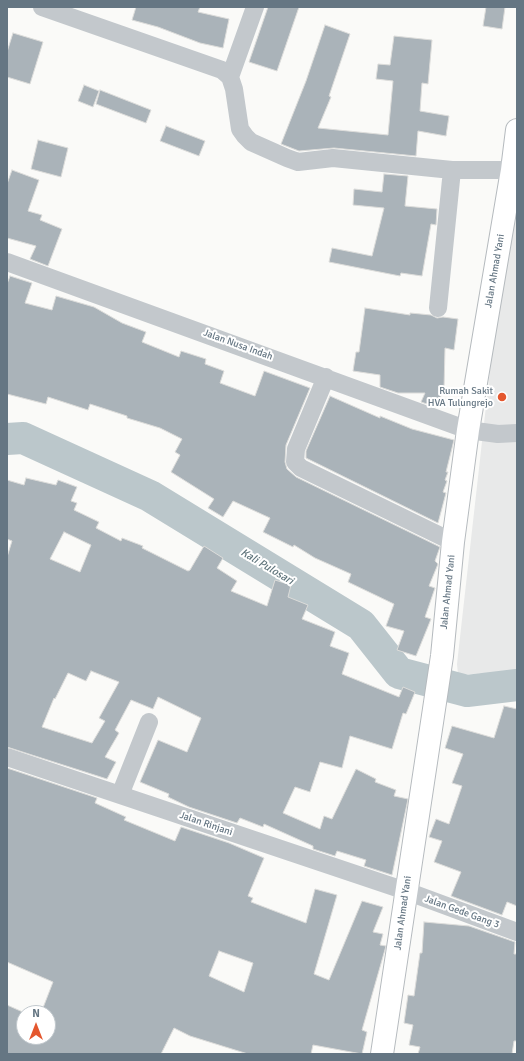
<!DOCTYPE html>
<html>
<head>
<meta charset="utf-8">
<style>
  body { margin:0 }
  #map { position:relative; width:524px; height:1061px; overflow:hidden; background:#fafaf8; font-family:Signika,sans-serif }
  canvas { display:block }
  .frame { position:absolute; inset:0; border:8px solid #657683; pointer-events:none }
  .north { position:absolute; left:16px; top:1005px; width:40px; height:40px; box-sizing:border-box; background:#fff; border:1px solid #c1c8cd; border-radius:50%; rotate:0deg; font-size:11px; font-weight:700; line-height:16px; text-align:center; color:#657683 }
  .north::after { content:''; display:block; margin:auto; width:14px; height:18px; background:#e4572e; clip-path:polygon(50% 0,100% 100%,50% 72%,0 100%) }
</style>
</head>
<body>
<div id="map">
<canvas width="524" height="1061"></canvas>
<div class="frame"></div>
<div class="north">N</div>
</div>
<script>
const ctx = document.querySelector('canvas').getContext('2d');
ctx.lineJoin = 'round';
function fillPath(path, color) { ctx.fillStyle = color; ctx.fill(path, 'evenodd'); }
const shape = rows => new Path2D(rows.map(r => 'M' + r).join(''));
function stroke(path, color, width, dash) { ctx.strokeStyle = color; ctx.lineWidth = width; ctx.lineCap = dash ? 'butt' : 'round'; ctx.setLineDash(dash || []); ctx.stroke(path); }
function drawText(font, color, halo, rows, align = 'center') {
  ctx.font = font + ' Signika,sans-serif'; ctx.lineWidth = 4; ctx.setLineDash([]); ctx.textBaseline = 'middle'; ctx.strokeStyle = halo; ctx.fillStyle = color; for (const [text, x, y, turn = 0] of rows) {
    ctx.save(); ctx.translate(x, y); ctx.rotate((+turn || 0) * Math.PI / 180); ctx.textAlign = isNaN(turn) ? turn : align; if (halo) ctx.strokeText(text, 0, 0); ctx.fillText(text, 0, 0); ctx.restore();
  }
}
fillPath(shape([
  [517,130,517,671,458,675,457,664]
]), '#e8e9e9');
stroke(shape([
  [7,439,23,438,150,496,361,625,399,673,467,691,517,685]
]), '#bbc7cb', 32);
const building = shape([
  [136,7,200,7,198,12,229,19,223,48,200,43,158,27,132,20,136,7],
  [268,7,299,7,277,71,249,62,268,7],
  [486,7,505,7,502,29,483,26,486,7],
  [325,25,350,34,329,96,331,97,318,128,388,135,393,81,376,79,378,64,390,65,394,36,432,40,428,84,422,83,420,111,449,116,446,136,418,131,416,156,334,148,299,151,281,144,306,81,325,25],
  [13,33,43,42,30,84,7,77,7,52,13,33],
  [84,85,99,91,93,107,78,101,84,85],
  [100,90,151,110,146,123,96,104,100,90],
  [166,126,205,141,199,156,160,141,166,126],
  [38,140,68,148,61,177,31,169,38,140],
  [12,170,39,180,28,211,42,215,40,220,62,229,48,266,30,259,36,246,7,238,7,184,12,170],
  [384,174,408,176,405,206,437,209,436,225,431,224,422,276,401,273,400,276,329,262,332,248,372,256,384,208,353,205,354,189,382,192,384,174],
  [10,276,32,283,25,303,52,310,56,296,94,307,122,323,146,332,142,342,179,357,181,351,206,359,205,364,224,371,220,383,255,396,264,371,310,388,286,445,285,462,287,469,296,477,440,547,435,561,438,564,429,586,435,588,425,617,431,619,416,656,397,650,404,631,386,626,394,604,348,582,351,574,315,558,294,545,293,547,263,532,270,518,233,501,223,517,208,508,214,499,171,472,180,455,175,452,182,439,160,428,127,418,127,416,90,404,88,410,48,397,46,404,7,394,7,284,10,276],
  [365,308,410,315,410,313,431,315,437,318,443,317,458,319,454,350,445,348,444,389,436,407,421,402,425,393,398,393,380,387,380,375,353,371,356,352,359,352,365,308],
  [330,396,380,418,380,416,412,429,454,440,446,472,448,472,445,480,447,481,443,492,446,493,438,523,306,458,306,451,330,396],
  [26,478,56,485,58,480,77,487,71,501,77,503,74,510,99,522,96,528,121,541,122,538,143,546,142,548,188,571,190,570,204,546,223,558,217,568,237,581,231,591,267,606,275,580,291,585,288,597,308,605,302,619,335,632,330,646,349,653,342,674,399,697,403,687,415,692,406,714,403,713,392,749,350,736,342,768,320,762,310,792,295,787,283,813,320,829,324,816,332,819,356,769,376,779,375,782,396,790,394,796,408,799,392,875,364,866,366,860,337,851,335,856,313,849,313,846,264,824,263,827,240,818,237,823,189,807,168,797,169,794,140,782,158,740,187,752,201,718,158,697,153,709,131,700,115,730,119,733,105,757,116,762,107,779,7,747,7,557,12,541,7,539,7,480,24,485,26,478],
  [64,532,91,545,80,572,50,559,64,532],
  [91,671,119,682,99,718,105,721,92,743,42,727,54,698,55,699,68,673,86,681,91,671],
  [504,706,517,709,517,906,507,902,502,915,451,896,461,872,434,862,442,841,429,837,436,819,449,824,462,786,452,783,463,754,445,748,452,726,494,738,504,706],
  [7,768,97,798,95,803,126,817,124,820,175,841,181,827,229,843,264,858,248,896,253,898,251,902,306,923,315,889,337,895,314,974,329,980,362,901,383,907,373,932,383,934,380,945,386,946,362,1030,367,1032,362,1054,313,1045,311,1054,248,1054,190,1036,174,1028,161,1054,7,1054,7,1005,25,1013,24,1037,48,1037,48,1013,41,1013,53,982,7,962,7,768],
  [219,951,253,963,244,992,209,976,219,951],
  [424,922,469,926,515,942,514,954,517,954,517,1041,514,1041,512,1054,418,1054,420,1047,409,1045,413,1025,404,1023,408,995,414,996,420,953,422,953,424,922]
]);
fillPath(building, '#aab3b9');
stroke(building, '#dcdcda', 1);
const major = shape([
  [382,1054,442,656,453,542,468,430,512,170,517,130]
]);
stroke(major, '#b5babe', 24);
stroke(shape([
  [42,7,222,70,230,77,234,89,240,129,245,136,251,142,287,158,298,162,333,158,452,170,512,170],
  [230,77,255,7],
  [7,262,468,430,498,434,517,433],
  [438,308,452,170],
  [326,377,296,449,295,462,301,468,453,542],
  [7,757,406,891,517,932],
  [120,795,149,722]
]), '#c3c8cc', 18);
stroke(major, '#fff', 22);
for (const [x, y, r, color] of [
  [502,397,5,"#e4572e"]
]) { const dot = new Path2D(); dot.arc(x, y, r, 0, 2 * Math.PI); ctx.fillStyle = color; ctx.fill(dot); stroke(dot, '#fff', 1.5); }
drawText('10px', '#657683', '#fff', [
  ["Jalan Ahmad Yani",495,271,-80],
  ["Jalan Nusa Indah",238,345,20],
  ["Jalan Ahmad Yani",448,592,-84],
  ["Jalan Rinjani",206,824,19],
  ["Jalan Gede Gang 3",462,912,20],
  ["Jalan Ahmad Yani",403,913,-82]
]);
drawText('10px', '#657683', '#fff', [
  ["Rumah Sakit",493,391],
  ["HVA Tulungrejo",493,403]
], 'right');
drawText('italic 11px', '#60757c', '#fff', [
  ["Kali Pulosari",267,567,31]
]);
</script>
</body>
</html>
